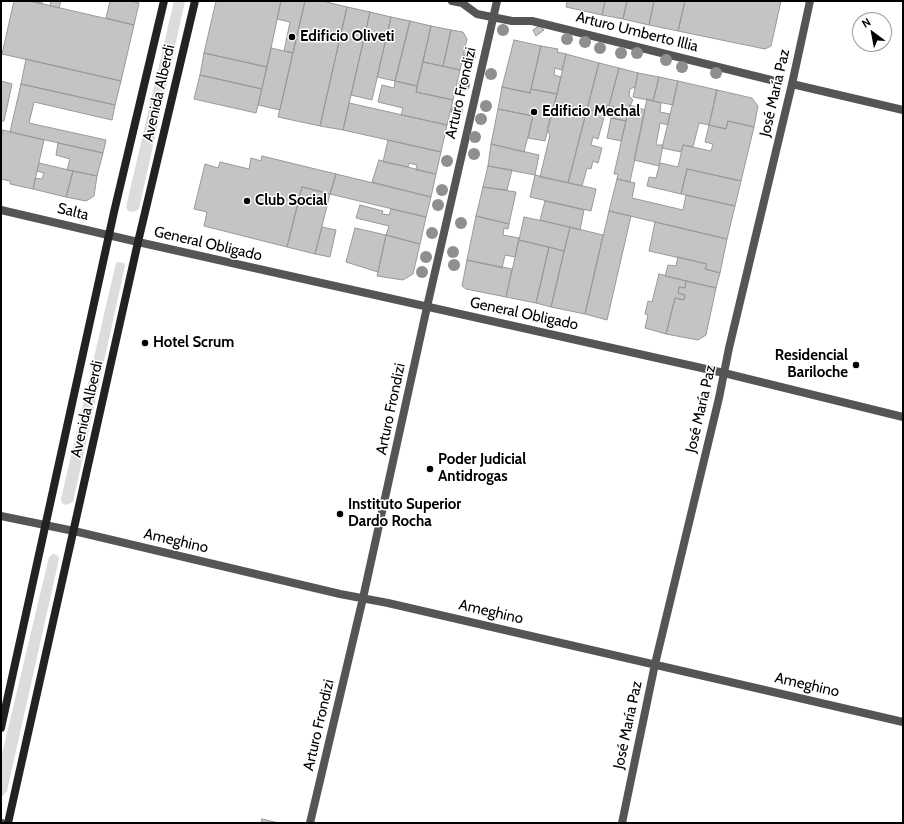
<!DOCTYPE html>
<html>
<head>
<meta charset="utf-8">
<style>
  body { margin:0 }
  #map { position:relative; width:904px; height:824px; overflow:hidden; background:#fff; font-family:Cabin,sans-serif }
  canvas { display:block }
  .frame { position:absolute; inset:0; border:2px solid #000; pointer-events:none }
  .north { position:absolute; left:852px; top:12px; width:40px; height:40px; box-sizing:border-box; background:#fff; border:1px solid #999; border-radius:50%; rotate:328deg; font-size:11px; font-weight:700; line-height:16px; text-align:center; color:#000 }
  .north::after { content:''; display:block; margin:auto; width:14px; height:18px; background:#000; clip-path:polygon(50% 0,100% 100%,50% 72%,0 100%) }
</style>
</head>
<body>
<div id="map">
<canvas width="904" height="824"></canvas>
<div class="frame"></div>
<div class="north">N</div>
</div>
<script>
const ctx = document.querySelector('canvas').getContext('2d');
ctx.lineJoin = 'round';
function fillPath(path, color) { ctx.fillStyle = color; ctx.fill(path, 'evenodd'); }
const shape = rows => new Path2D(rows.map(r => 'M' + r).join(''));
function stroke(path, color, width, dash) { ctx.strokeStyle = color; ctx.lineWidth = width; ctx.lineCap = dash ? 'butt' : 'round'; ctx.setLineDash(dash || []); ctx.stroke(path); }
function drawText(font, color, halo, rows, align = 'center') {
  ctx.font = font + ' Cabin,sans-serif'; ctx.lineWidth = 3; ctx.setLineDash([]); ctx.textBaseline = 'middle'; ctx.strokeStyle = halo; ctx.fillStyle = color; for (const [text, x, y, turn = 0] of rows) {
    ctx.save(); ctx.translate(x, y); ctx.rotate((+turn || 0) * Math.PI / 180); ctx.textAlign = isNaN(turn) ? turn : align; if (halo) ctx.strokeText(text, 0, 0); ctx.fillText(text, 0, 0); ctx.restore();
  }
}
fillPath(shape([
  [174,1,185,1,139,209,134,212,128,211,126,207],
  [118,262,124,263,125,266,73,502,66,505,62,503,61,499,116,263],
  [53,554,57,555,59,559,7,791,2,797,1,758,49,557]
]), '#dcdcdc');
const building = shape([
  [14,1,30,1,134,25,121,81,2,54,14,1],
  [30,1,42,1,42,4,30,1],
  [51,1,61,1,59,8,50,6,51,1],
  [110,1,130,1,139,3,134,25,106,18,110,1],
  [216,1,281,1,267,67,204,53,216,1],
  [281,1,305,1,293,53,284,51,290,22,277,19,281,1],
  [305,1,322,1,347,7,320,126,278,117,305,1],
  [567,1,605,1,602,15,566,7,567,1],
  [605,1,627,1,623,19,602,15,605,1],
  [627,1,654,1,649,25,623,19,627,1],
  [654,1,685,1,678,31,649,25,654,1],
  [685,1,781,1,771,46,765,49,678,31,685,1],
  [347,7,370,12,343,130,320,126,347,7],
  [370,12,391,17,372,100,351,95,370,12],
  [391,17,410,21,395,81,377,77,391,17],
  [410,21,431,26,417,86,395,81,410,21],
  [540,25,544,30,536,36,533,30,540,25],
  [431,26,451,30,443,66,423,62,431,26],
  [451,30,463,32,467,39,460,70,443,66,451,30],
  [514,40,541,46,530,93,502,87,514,40],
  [541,46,558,49,557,52,566,54,562,70,555,68,554,75,561,77,557,94,531,89,541,46],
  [271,48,293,53,280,110,258,105,271,48],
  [204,53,267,67,262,89,200,75,204,53],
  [566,54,599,63,568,183,540,177,550,135,547,129,557,94,566,54],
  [26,59,121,81,115,105,21,84,26,59],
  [423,62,460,70,453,100,416,92,423,62],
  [599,63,619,68,609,106,607,105,605,114,587,109,599,63],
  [619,68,638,73,635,87,630,89,629,96,633,100,628,110,626,121,611,118,614,107,609,106,619,68],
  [638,73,659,77,653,101,633,97,638,73],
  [200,75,262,89,256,113,194,99,200,75],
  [659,77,678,81,673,105,653,101,659,77],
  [1,81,12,84,4,121,1,121,1,81],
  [395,81,417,86,416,92,453,100,447,125,401,115,403,108,378,102,382,85,394,88,395,81],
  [678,81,717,90,709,125,699,123,693,147,683,145,681,152,662,148,678,81],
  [21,84,115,105,112,120,34,102,29,123,106,140,103,153,10,132,21,84],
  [502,87,530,93,531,89,557,94,545,141,528,138,533,116,498,109,502,87],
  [717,90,752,98,758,106,754,127,728,121,726,129,709,125,717,90],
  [647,99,661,103,660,112,670,114,668,125,660,123,656,145,663,145,659,166,634,160,647,99],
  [349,103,447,125,441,152,343,130,349,103],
  [630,105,645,110,630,182,617,179,618,174,614,174,626,121,630,105],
  [498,109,533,116,524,152,491,144,498,109],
  [587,109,605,114,598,139,593,137,591,145,602,148,598,163,593,161,591,169,587,168,582,186,568,183,587,109],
  [611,118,626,121,621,141,607,138,611,118],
  [728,121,754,127,741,181,687,169,681,194,647,186,649,177,656,178,660,163,678,167,683,145,711,151,713,144,705,142,709,125,726,129,728,121],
  [3,130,44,140,33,189,10,184,10,181,1,179,1,138,3,130],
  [388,140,441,152,436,174,416,170,417,165,409,163,408,167,383,162,388,140],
  [58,143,103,153,97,176,67,170,70,159,56,155,58,143],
  [491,144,539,155,535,175,488,166,491,144],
  [262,156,336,174,330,194,302,187,287,247,204,226,207,212,194,209,205,164,218,168,220,162,249,169,251,158,261,161,262,156],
  [379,160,436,174,431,197,372,182,379,160],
  [39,163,73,171,66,197,33,189,35,178,42,179,44,173,37,171,39,163],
  [488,166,512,170,507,190,483,187,488,166],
  [687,169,741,181,735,206,681,194,687,169],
  [73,171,97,176,94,196,86,201,66,197,73,171],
  [336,174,431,197,426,217,330,194,336,174],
  [535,175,596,189,591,211,530,197,535,175],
  [617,179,635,183,632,198,683,210,686,195,735,206,727,239,609,211,617,179],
  [302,187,330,194,315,254,287,247,302,187],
  [483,187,516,192,509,224,476,216,483,187],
  [545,201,584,210,580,230,540,220,545,201],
  [360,205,383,211,382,214,389,215,391,209,426,217,420,244,386,235,389,226,356,218,360,205],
  [609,211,631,216,607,320,585,314,609,211],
  [476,216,509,224,508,229,504,228,503,235,519,238,515,257,505,255,502,268,467,260,476,216],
  [524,217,570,227,564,251,519,240,524,217],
  [655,222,727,239,720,273,705,269,707,264,649,251,655,222],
  [322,227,336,230,330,257,315,254,322,227],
  [570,227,603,235,585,314,551,307,570,227],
  [355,228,386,235,378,272,346,262,355,228],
  [386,235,420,244,413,274,403,280,377,276,386,235],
  [519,240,549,247,536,303,506,297,519,240],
  [549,247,564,251,551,307,536,303,549,247],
  [678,257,707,264,705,269,720,273,716,288,665,276,668,265,676,266,678,257],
  [467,260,512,269,506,297,466,289,462,286,467,260],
  [659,274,686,281,685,288,679,287,678,293,685,295,684,300,675,298,666,334,645,328,648,315,645,314,648,301,652,302,659,274],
  [686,281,716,288,706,335,698,340,666,334,675,298,684,300,685,295,678,293,679,287,685,288,686,281],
  [262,819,279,823,261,823,262,819]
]);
fillPath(building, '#c4c4c4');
stroke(building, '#999', 1);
stroke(shape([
  [452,1,462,3,477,14,512,21,532,21,771,80]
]), '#555', 8);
stroke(shape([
  [792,84,903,110],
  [1,210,138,242,724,373,903,417],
  [1,516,74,531,340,594,388,603,903,722],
  [1,823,2,823],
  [310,823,363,598,427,307,497,1],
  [622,823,655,664,719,398,729,348,792,84,810,1]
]), '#555', 8);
stroke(shape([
  [1,728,114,212,164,1],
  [8,823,138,242,195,1]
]), '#222', 8);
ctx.fillStyle = '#8f8f8f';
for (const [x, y] of [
  [503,30],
  [567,39],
  [585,42],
  [600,48],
  [621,53],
  [637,53],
  [470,56],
  [666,60],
  [682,67],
  [716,73],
  [491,74],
  [464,85],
  [486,106],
  [457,111],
  [481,119],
  [475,137],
  [474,154],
  [447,161],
  [442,190],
  [438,205],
  [461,223],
  [432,233],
  [453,252],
  [426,257],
  [454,265],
  [422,272]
]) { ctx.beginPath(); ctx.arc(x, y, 6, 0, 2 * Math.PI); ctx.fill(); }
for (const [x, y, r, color] of [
  [292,37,4,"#000"],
  [534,112,4,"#000"],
  [247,201,4,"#000"],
  [145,343,4,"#000"],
  [856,365,4,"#000"],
  [430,469,4,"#000"],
  [340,514,4,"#000"]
]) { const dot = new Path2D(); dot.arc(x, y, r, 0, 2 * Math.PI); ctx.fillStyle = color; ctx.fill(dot); stroke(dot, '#fff', 1.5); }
drawText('15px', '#000', '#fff', [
  ["Arturo Umberto Illia",637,32,14],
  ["Avenida Alberdi",159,93,-77],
  ["Arturo Frondizi",461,93,-77],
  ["José María Paz",775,93,-77],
  ["Salta",73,212,14],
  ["General Obligado",208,244,13],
  ["General Obligado",524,314,12],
  ["Avenida Alberdi",87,409,-77],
  ["Arturo Frondizi",391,409,-78],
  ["José María Paz",701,409,-77],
  ["Ameghino",176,541,13],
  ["Ameghino",491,612,13],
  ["Ameghino",807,685,13],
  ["Arturo Frondizi",319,725,-77],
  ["José María Paz",628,725,-78]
]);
drawText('bold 15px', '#000', '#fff', [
  ["Edificio Oliveti",300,37],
  ["Edificio Mechal",542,112],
  ["Club Social",255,201],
  ["Hotel Scrum",153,343],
  ["Residencial",848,356,"right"],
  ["Bariloche",848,373,"right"],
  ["Poder Judicial",438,460],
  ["Antidrogas",438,477],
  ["Instituto Superior",348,505],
  ["Dardo Rocha",348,522]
], 'left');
</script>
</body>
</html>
